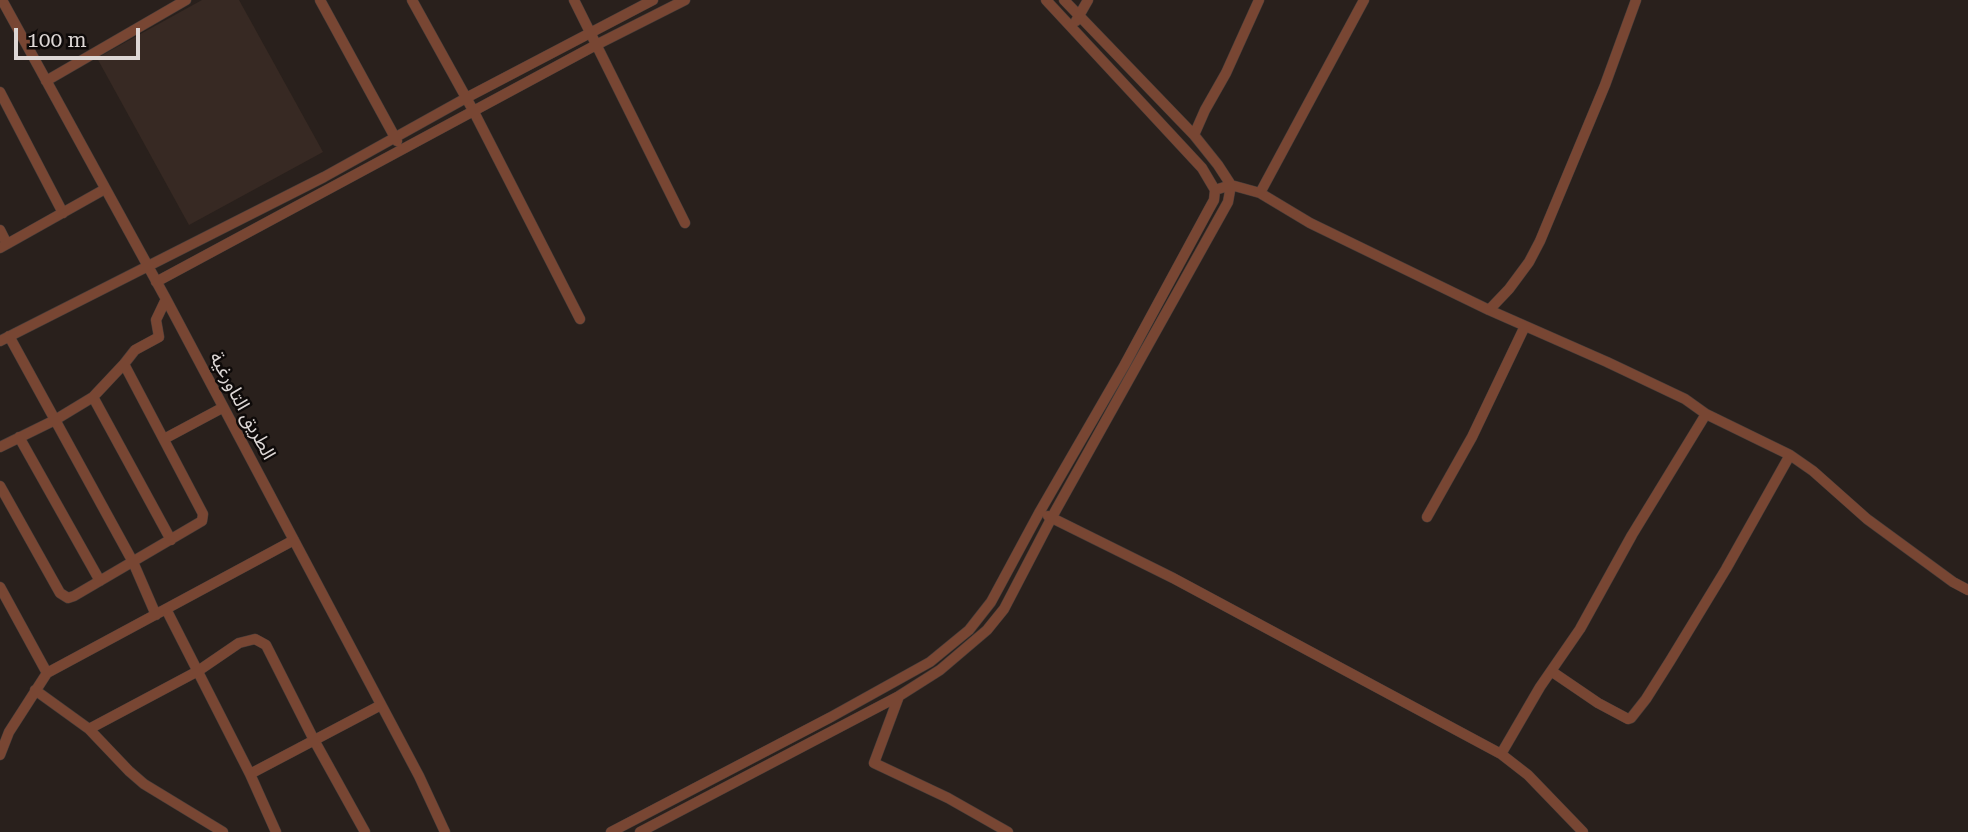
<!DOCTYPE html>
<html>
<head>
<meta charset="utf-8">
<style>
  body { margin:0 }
  #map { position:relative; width:1968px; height:832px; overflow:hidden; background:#29201c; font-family:"Roboto Serif",serif }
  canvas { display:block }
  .scale { position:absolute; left:14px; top:28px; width:126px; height:32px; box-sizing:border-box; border:4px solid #ddd7d5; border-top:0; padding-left:9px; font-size:21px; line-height:24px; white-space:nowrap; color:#ddd7d5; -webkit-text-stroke:5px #0e0a09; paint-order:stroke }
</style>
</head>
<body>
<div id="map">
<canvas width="1968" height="832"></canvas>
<div class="scale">100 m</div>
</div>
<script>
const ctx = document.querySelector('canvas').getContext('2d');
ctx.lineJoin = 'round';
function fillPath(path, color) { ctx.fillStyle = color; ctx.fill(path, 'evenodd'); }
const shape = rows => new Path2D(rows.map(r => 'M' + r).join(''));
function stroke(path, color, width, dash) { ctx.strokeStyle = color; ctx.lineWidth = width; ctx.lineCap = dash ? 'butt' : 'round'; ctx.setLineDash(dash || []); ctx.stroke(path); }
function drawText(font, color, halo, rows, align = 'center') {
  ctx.font = font + ' "Roboto Serif","Noto Sans Arabic",serif'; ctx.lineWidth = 5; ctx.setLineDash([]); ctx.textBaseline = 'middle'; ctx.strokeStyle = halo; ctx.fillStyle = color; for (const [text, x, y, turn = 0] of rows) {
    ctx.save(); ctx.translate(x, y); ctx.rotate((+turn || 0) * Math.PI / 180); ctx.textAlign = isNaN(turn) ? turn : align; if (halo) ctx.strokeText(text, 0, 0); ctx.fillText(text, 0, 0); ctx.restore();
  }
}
fillPath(shape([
  [202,0,239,0,323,152,189,225,97,58]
]), '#372923');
const minor = shape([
  [2,0,166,299,419,776,445,832],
  [320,0,397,141],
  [412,0,474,112,580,319],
  [574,0,685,223],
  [1076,21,1088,0],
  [46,81,186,0],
  [0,92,63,213],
  [1194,135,1205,110,1226,73,1259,0],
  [1215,190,1231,185,1260,193,1310,223,1489,310,1607,362,1685,399,1706,414,1790,455,1813,471,1867,519,1953,582,1968,590],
  [1260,193,1364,0],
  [0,230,7,244],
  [0,248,105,189],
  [156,282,596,45,685,0],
  [1489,310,1509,289,1529,262,1540,241,1605,85,1636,0],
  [9,336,133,562,156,615],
  [0,341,324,177,466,98,653,0],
  [93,397,171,540],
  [19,437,100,581],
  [164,439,222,408],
  [0,447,55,420,93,397,124,364,135,350,159,337,156,320,166,299],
  [0,486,60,593,68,598,74,596,202,521,203,514,124,364],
  [1048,516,1173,578,1501,754,1528,775,1583,832],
  [1427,517,1472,437,1525,326],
  [0,587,47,673],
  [166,609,250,774,276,832],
  [1551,671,1598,703,1628,719,1631,718,1646,699,1670,661,1726,569,1790,455],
  [35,690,89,729,198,671,239,643,255,639,266,645,314,740,365,832],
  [899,696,874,763,948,798,1008,832],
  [89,729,129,771,144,784,223,832],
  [1501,754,1540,687,1580,629,1632,535,1706,414],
  [0,755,9,732,47,673,294,540],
  [250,774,381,705],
  [611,832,831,717,930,662,969,630,991,602,1039,513,1124,366,1209,209,1214,200,1215,190,1202,168,1046,0],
  [640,832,899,696,940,670,987,630,1004,609,1052,517,1228,202,1231,185,1218,165,1194,135,1064,0]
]);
stroke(minor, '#463d3a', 11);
stroke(minor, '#784633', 10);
drawText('19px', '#ddd7d5', '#0e0a09', [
  ["الطريق التاورغية",242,406,62]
]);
</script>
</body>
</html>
